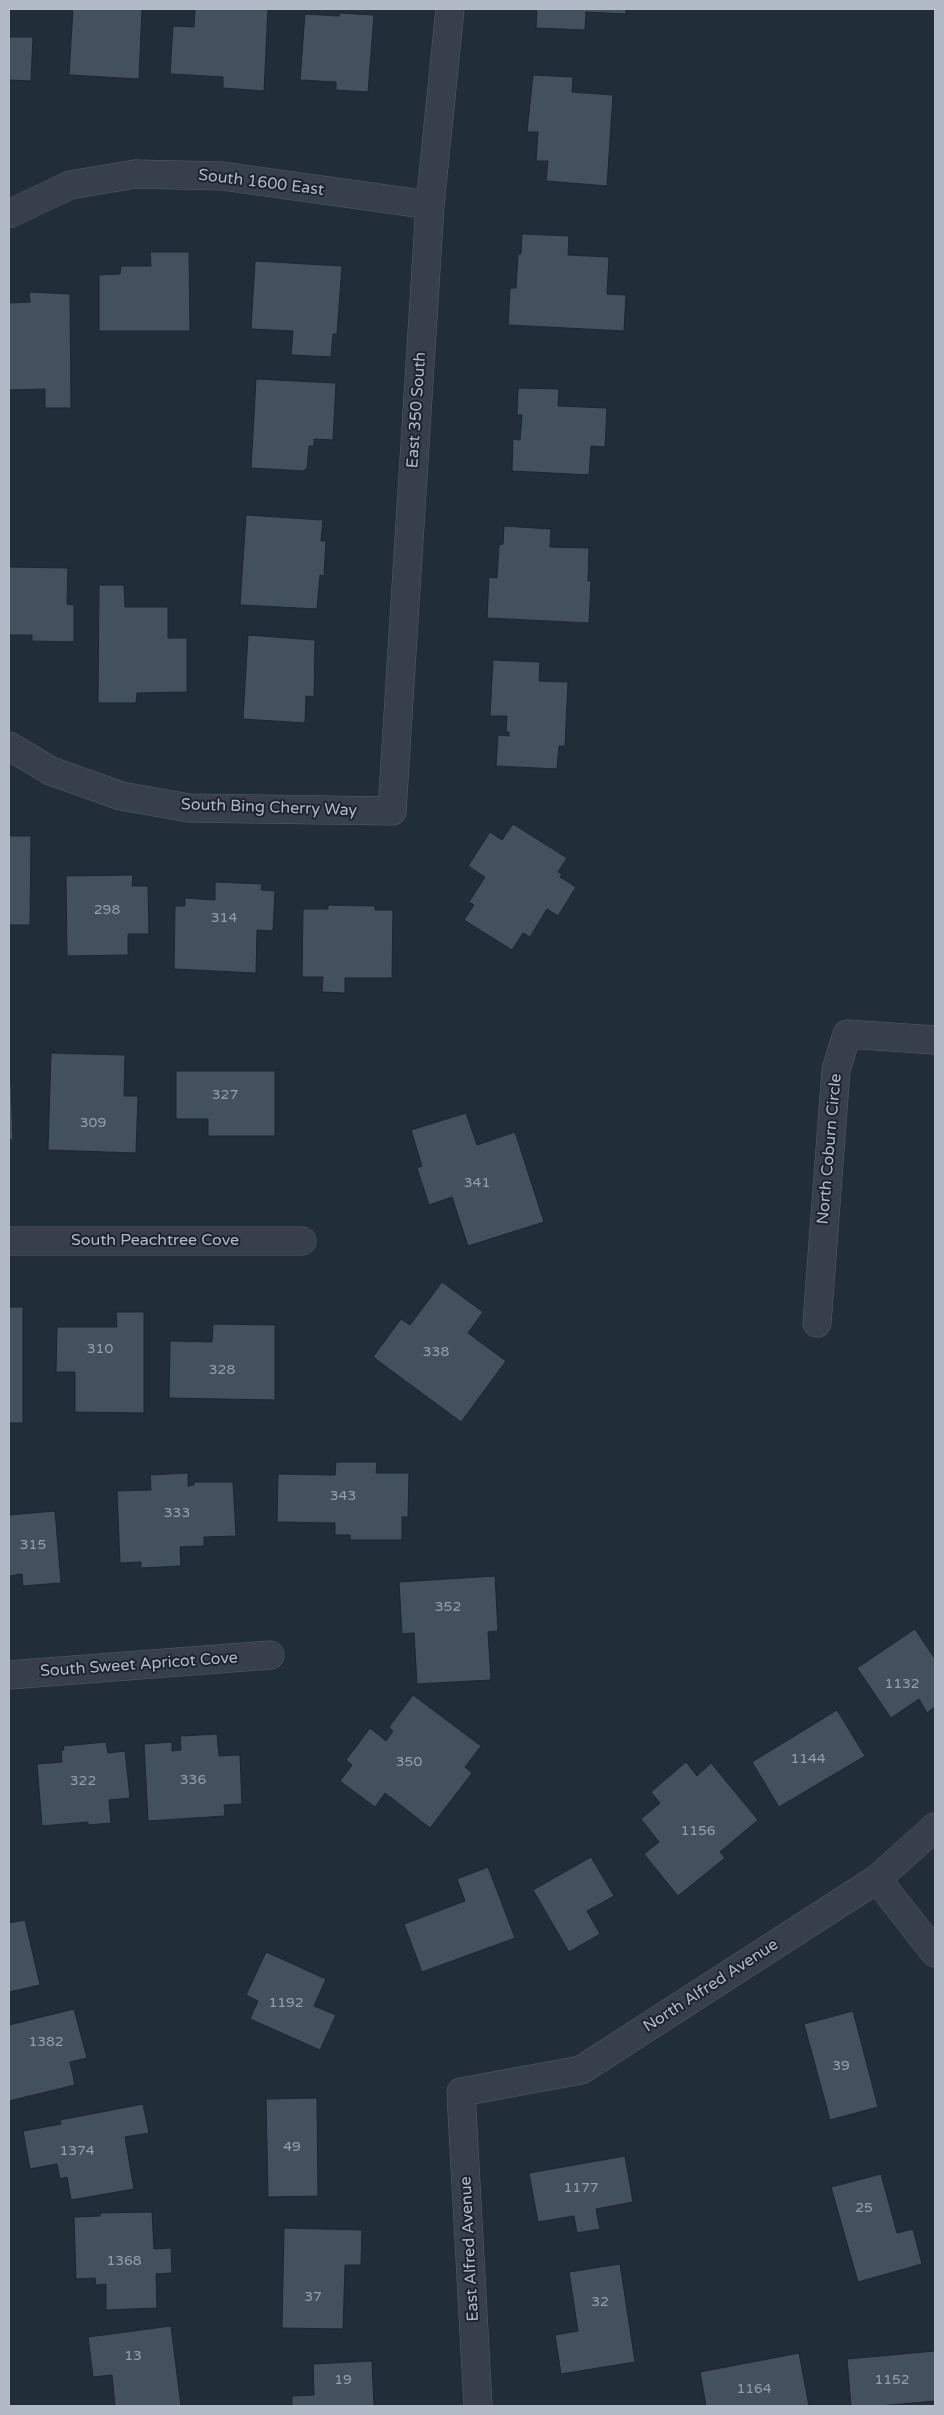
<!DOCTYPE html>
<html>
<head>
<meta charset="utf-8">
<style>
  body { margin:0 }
  #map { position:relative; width:944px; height:2415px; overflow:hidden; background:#222d3a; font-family:"Varela Round",sans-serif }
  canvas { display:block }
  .frame { position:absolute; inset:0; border:10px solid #b1bac6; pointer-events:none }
</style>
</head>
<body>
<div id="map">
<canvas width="944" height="2415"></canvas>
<div class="frame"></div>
</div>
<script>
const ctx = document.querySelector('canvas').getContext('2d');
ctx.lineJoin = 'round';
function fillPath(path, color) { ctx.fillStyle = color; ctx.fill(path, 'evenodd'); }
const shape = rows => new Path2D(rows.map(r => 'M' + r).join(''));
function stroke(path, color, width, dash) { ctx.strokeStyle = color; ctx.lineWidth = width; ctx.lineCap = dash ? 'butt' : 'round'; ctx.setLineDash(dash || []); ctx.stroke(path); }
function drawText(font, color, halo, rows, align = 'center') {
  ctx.font = font + ' "Varela Round",sans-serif'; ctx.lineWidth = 4; ctx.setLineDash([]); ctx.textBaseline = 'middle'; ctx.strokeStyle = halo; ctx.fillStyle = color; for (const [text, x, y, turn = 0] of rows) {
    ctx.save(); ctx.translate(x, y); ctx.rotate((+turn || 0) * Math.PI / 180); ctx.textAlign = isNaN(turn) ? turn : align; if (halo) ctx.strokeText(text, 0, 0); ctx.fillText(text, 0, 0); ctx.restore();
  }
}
const building = shape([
  [73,9,142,9,139,79,69,75,73,9],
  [195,9,268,9,264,91,223,88,223,77,170,74,173,26,194,27,195,9],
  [537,9,626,9,626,14,586,12,585,30,536,28,537,9],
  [340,13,374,15,368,92,336,90,336,82,300,80,305,14,339,16,340,13],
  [9,37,33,37,31,81,9,80,9,37],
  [533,75,573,77,572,92,613,95,607,186,546,181,548,161,536,161,538,132,527,132,533,75],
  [522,234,569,236,568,255,609,257,607,294,626,295,624,331,508,325,510,288,516,288,518,254,521,254,522,234],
  [150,252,189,252,190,331,99,331,99,275,120,274,121,266,151,266,150,252],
  [255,261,342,266,337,334,333,334,331,357,291,355,293,331,251,329,255,261],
  [29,292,70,294,71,408,45,408,45,389,9,390,9,303,30,302,29,292],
  [256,379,336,383,333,440,314,439,314,446,309,446,307,469,305,469,305,471,251,468,256,379],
  [518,388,559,389,558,406,607,408,605,447,591,446,589,475,512,471,513,439,520,440,522,415,517,415,518,388],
  [246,515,323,520,321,541,326,541,324,576,320,575,317,609,240,605,246,515],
  [504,526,551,529,550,547,589,548,588,581,591,581,589,623,487,618,489,577,497,578,499,545,503,544,504,526],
  [9,567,68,568,67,604,74,605,74,642,32,641,32,635,9,635,9,567],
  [99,585,124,585,125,607,168,607,168,638,187,638,187,692,137,693,136,703,98,703,99,585],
  [248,635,315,640,314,697,306,696,305,723,243,719,248,635],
  [493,660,540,662,539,681,568,682,565,746,559,746,557,769,496,766,498,735,509,736,509,732,506,732,507,716,490,716,493,660],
  [513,824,567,858,558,872,562,874,560,877,576,887,558,916,547,909,530,937,523,933,512,950,464,920,474,905,469,902,485,877,468,866,490,832,502,840,513,824],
  [9,836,31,836,30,925,9,925,9,836],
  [133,875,132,886,148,886,149,934,128,934,128,955,67,956,66,876,133,875],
  [215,882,262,884,261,890,275,891,273,931,257,930,256,973,174,969,175,906,185,906,185,898,215,900,215,882],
  [328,905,375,906,375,910,393,910,392,978,345,978,345,993,322,992,323,977,302,977,303,909,328,909,328,905],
  [51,1053,125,1055,124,1096,138,1096,136,1153,48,1150,51,1053],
  [176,1071,275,1071,275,1136,208,1136,208,1119,176,1119,176,1071],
  [9,1083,11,1083,13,1140,9,1140,9,1083],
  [466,1113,477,1145,515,1132,544,1222,468,1246,452,1197,429,1205,417,1168,422,1166,411,1130,466,1113],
  [442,1282,483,1312,468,1333,506,1361,461,1422,373,1357,401,1319,410,1325,442,1282],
  [9,1307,23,1307,23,1423,9,1423,9,1307],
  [116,1312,144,1312,144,1413,75,1412,75,1372,56,1372,57,1327,117,1327,116,1312],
  [213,1324,275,1325,275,1400,169,1398,170,1341,212,1342,213,1324],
  [336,1462,377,1462,376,1473,409,1473,408,1517,402,1517,402,1540,350,1540,350,1535,335,1535,335,1523,277,1522,278,1474,335,1475,336,1462],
  [188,1473,188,1486,194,1485,194,1482,233,1482,236,1536,204,1537,204,1546,180,1547,181,1566,141,1568,141,1562,120,1563,117,1491,151,1490,150,1475,188,1473],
  [55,1511,61,1583,23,1586,22,1574,9,1576,9,1515,55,1511],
  [495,1576,498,1631,488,1632,491,1680,417,1684,414,1633,402,1634,399,1582,495,1576],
  [915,1629,935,1659,935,1707,927,1713,919,1699,891,1718,857,1668,915,1629],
  [413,1695,481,1746,465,1767,472,1773,430,1828,385,1793,375,1807,340,1781,352,1765,346,1760,370,1728,386,1741,393,1731,389,1727,413,1695],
  [837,1710,865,1756,779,1807,752,1762,837,1710],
  [217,1734,219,1756,240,1755,242,1804,224,1805,225,1816,148,1821,144,1744,172,1742,172,1751,181,1750,180,1736,217,1734],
  [106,1742,108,1753,125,1751,130,1798,109,1800,111,1823,88,1825,88,1822,42,1826,37,1764,62,1762,61,1750,64,1750,63,1746,106,1742],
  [686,1762,697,1776,711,1763,758,1820,720,1852,725,1858,678,1896,644,1854,659,1842,641,1819,660,1803,651,1792,686,1762],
  [591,1857,614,1896,587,1911,600,1934,569,1952,533,1890,591,1857],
  [488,1867,515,1938,422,1972,404,1924,465,1901,457,1879,488,1867],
  [25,1920,40,1985,9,1992,9,1923,25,1920],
  [266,1952,326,1979,314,2006,336,2015,320,2050,250,2019,258,2001,246,1995,266,1952],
  [74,2009,87,2058,70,2062,75,2085,9,2101,9,2025,74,2009],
  [853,2011,878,2107,830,2120,804,2024,853,2011],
  [317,2098,318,2196,268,2197,266,2099,317,2098],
  [143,2104,149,2133,125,2137,134,2189,71,2200,67,2177,60,2179,57,2164,30,2169,23,2131,61,2124,60,2120,143,2104],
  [625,2156,633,2202,596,2209,600,2229,577,2233,574,2216,538,2222,529,2173,625,2156],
  [881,2174,897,2233,913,2229,922,2264,858,2282,831,2187,881,2174],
  [152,2212,154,2249,171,2248,172,2273,156,2274,157,2308,106,2310,106,2284,96,2285,95,2278,76,2279,74,2217,100,2216,100,2213,152,2212],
  [284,2228,362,2230,361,2265,345,2265,343,2329,282,2328,284,2228],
  [620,2264,635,2362,561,2374,555,2335,578,2331,569,2272,620,2264],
  [171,2326,181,2406,115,2406,112,2375,93,2377,88,2337,171,2326],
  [935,2351,935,2401,879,2406,851,2406,847,2359,935,2351],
  [799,2353,809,2406,706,2406,700,2372,799,2353],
  [372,2361,374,2406,292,2406,292,2396,314,2395,313,2364,372,2361]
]);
fillPath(building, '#43505e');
stroke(building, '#1d2631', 1);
const street = shape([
  [9,214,70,185,135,174,222,176,430,205],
  [9,746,51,771,121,796,189,808,392,811,430,205,450,9],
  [9,1241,302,1241],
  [817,1323,836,1070,847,1034,935,1040],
  [9,1675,270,1655],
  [877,1879,935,1953],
  [478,2406,461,2092,581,2070,877,1879,935,1827]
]);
stroke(street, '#545d68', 29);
stroke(street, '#363f4a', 28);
drawText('14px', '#96a0ac', null, [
  ["298",107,910],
  ["314",224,918],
  ["327",225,1095],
  ["309",93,1123],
  ["341",477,1183],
  ["310",100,1349],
  ["338",436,1352],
  ["328",222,1370],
  ["343",343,1496],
  ["333",177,1513],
  ["315",33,1545],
  ["352",448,1607],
  ["1132",902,1684],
  ["1144",808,1759],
  ["350",409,1762],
  ["336",193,1780],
  ["322",83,1781],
  ["1156",698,1831],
  ["1192",286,2003],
  ["1382",46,2042],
  ["39",841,2066],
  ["49",292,2147],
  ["1374",77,2151],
  ["1177",581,2188],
  ["25",864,2208],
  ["1368",124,2261],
  ["37",313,2297],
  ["32",600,2302],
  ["13",133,2356],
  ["19",343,2380],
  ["1152",892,2380],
  ["1164",754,2389]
]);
drawText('16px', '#b1bac6', '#1b242f', [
  ["South 1600 East",261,183,7],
  ["East 350 South",417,410,-86],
  ["South Bing Cherry Way",269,808,2],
  ["North Coburn Circle",830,1149,-85],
  ["South Peachtree Cove",155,1241],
  ["South Sweet Apricot Cove",139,1665,-4],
  ["North Alfred Avenue",711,1986,-33],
  ["East Alfred Avenue",470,2249,-93]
]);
</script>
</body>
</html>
